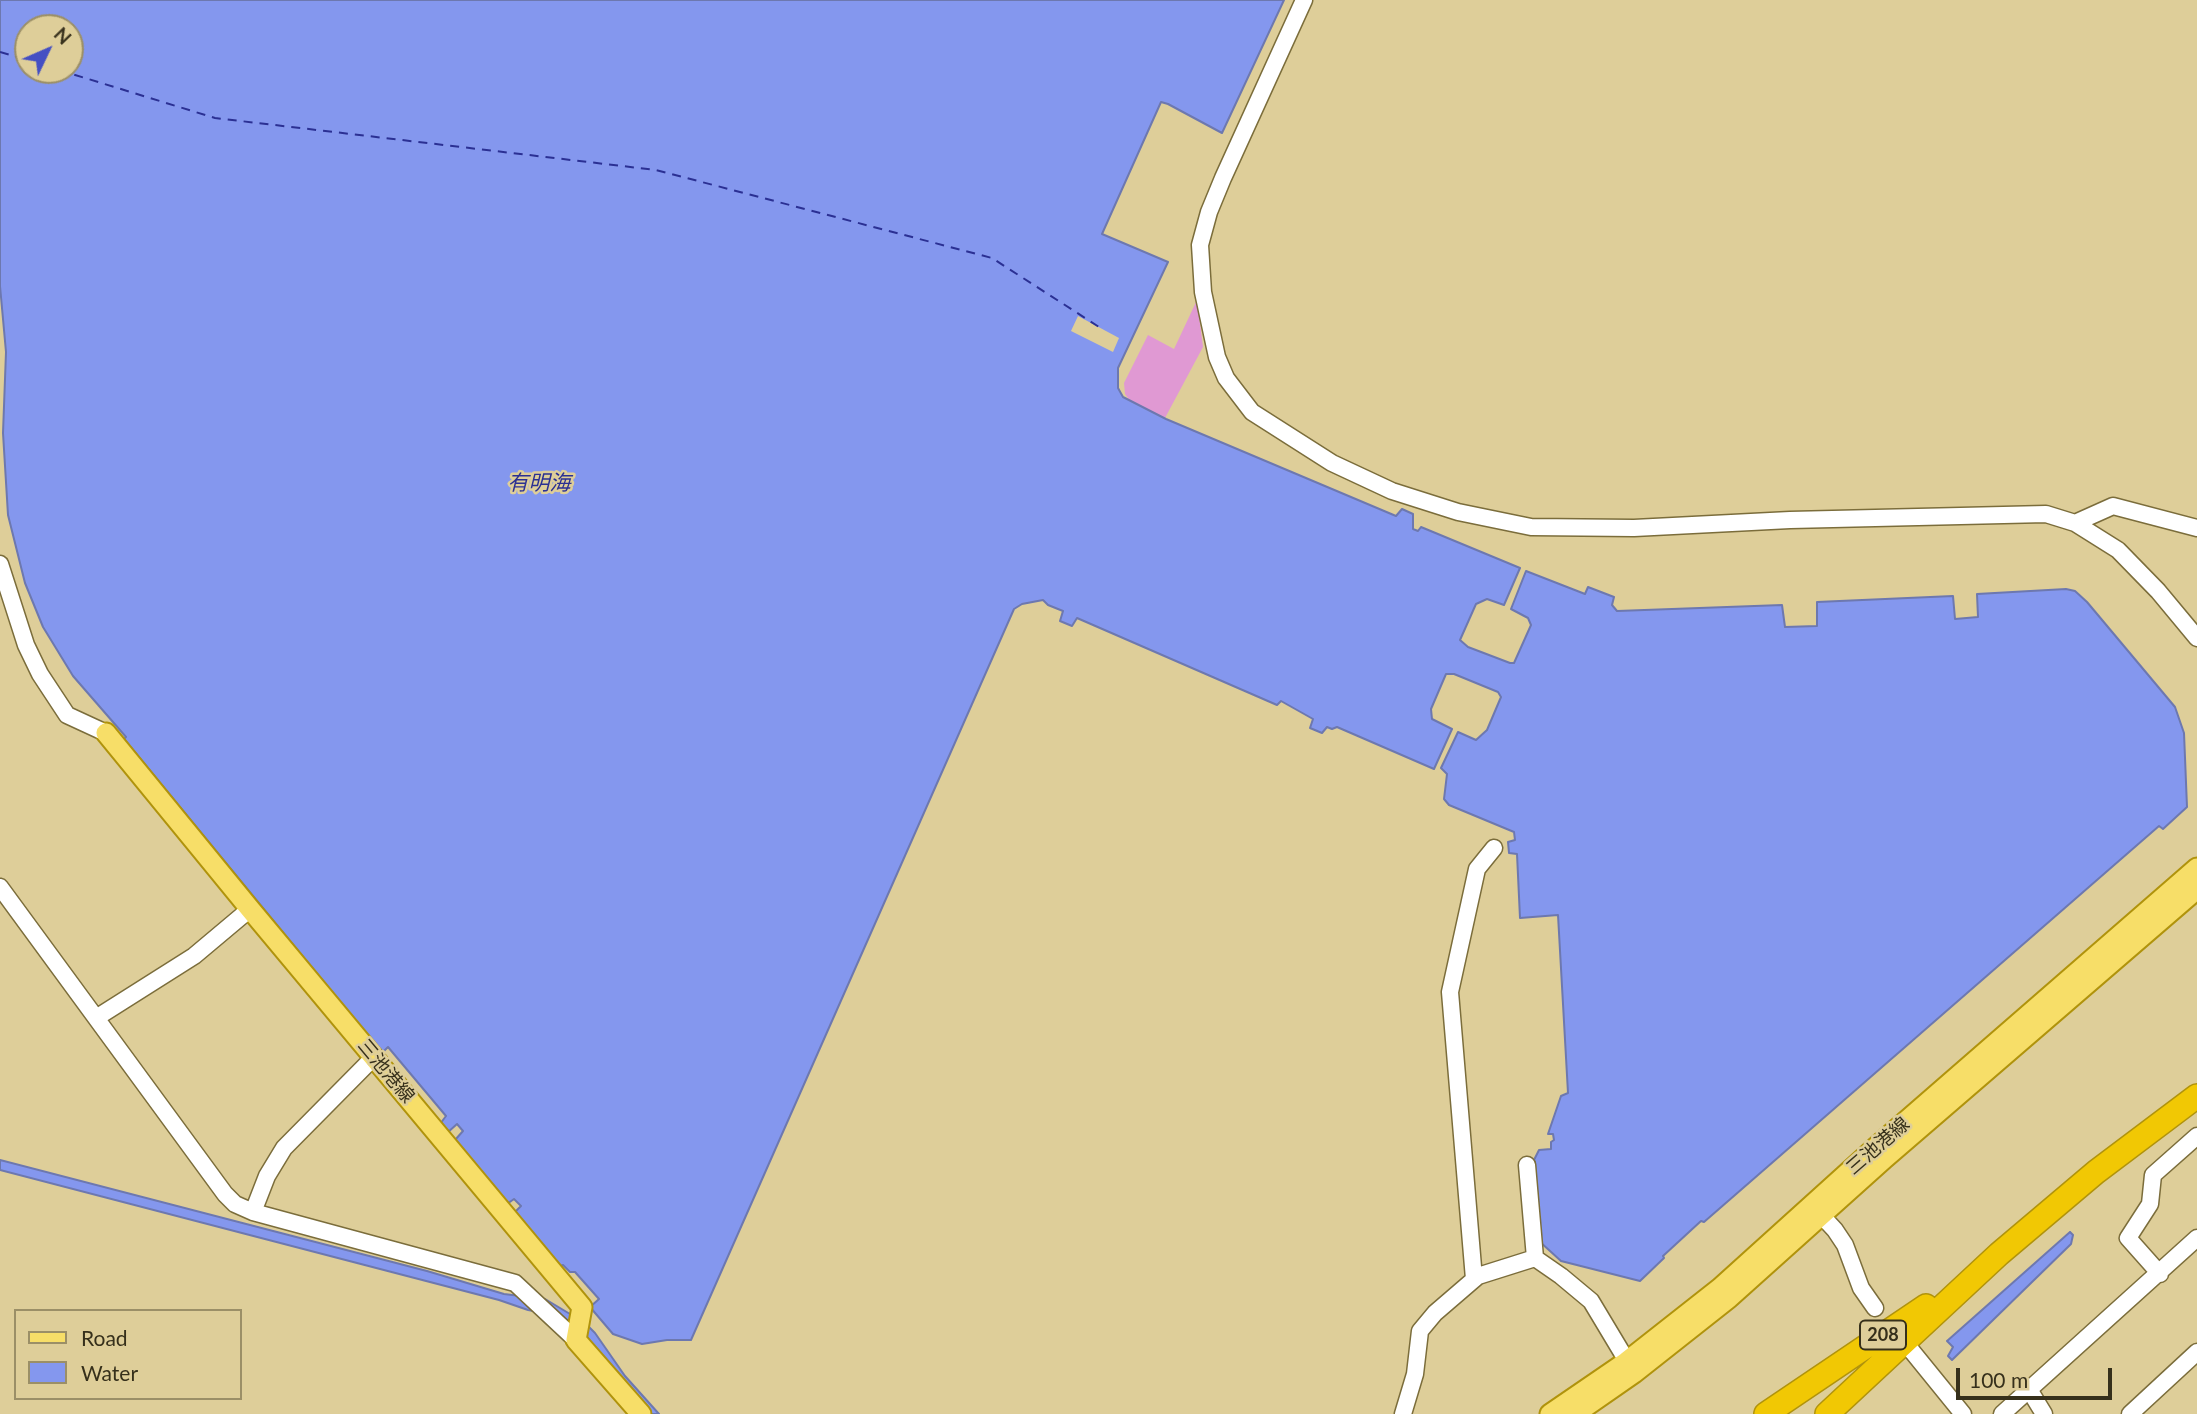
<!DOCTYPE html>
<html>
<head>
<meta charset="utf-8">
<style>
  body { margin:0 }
  #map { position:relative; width:2197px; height:1414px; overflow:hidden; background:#dece99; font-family:Lato,sans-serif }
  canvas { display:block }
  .legend { position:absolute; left:14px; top:1309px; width:228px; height:91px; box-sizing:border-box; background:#dece99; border:2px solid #9b8f67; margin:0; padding:9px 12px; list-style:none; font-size:21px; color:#36301b }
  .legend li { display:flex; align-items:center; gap:14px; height:35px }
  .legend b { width:35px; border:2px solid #9b8f67 }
  .north { position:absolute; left:14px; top:14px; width:70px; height:70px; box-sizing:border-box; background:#dece99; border:2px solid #9b8f67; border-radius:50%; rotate:46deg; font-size:19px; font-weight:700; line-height:28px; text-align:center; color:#36301b }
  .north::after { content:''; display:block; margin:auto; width:24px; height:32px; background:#444fc3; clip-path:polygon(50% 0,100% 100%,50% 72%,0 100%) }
  .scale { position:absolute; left:1956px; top:1368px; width:156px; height:32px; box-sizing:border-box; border:4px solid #36301b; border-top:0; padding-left:9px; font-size:21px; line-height:24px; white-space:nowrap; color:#36301b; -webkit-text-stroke:5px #dece99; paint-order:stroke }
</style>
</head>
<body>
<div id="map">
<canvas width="2197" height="1414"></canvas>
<ul class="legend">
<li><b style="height:9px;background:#f7de68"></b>Road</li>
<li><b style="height:19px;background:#8497ee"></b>Water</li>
</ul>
<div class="north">N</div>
<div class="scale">100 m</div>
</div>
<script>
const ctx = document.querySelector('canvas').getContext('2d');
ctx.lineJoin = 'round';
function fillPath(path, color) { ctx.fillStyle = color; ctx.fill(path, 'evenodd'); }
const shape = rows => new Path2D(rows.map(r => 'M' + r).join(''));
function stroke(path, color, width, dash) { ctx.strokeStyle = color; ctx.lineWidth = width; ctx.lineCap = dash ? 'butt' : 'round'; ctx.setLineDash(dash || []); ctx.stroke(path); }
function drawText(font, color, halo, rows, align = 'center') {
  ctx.font = font + ' Lato,"Noto Sans JP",sans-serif'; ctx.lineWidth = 5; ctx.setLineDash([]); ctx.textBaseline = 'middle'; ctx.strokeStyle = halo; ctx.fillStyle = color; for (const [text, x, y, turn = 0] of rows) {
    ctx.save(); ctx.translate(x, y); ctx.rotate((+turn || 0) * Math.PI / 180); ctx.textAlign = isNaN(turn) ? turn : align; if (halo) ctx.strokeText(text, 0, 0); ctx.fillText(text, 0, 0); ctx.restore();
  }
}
fillPath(shape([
  [1197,300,1203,347,1165,418,1130,401,1125,394,1124,383,1148,335,1174,349]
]), '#e099d3');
const water = shape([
  [0,0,1284,0,1222,133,1168,104,1161,102,1102,234,1168,262,1118,368,1118,388,1123,397,1166,419,1396,516,1402,509,1413,514,1413,529,1418,531,1421,527,1520,568,1504,605,1487,599,1476,604,1460,640,1468,647,1510,663,1514,663,1531,625,1528,618,1511,609,1526,571,1585,594,1588,587,1614,597,1612,605,1617,611,1782,605,1785,627,1817,626,1817,602,1953,596,1955,619,1978,617,1977,594,2066,589,2075,591,2087,602,2175,707,2184,733,2187,807,2163,829,2159,826,1704,1222,1701,1221,1663,1256,1664,1258,1640,1281,1561,1261,1539,1241,1534,1160,1539,1150,1551,1149,1551,1142,1554,1140,1553,1134,1548,1134,1561,1096,1568,1093,1558,915,1520,918,1517,854,1509,853,1508,842,1515,840,1514,832,1449,805,1444,799,1447,774,1441,768,1458,732,1476,740,1487,730,1501,697,1498,692,1454,674,1446,674,1431,709,1432,719,1452,729,1434,769,1337,727,1332,729,1327,727,1322,733,1310,728,1313,719,1281,701,1277,705,1077,618,1072,626,1060,621,1063,611,1048,605,1043,600,1022,604,1014,609,691,1340,667,1340,642,1344,613,1334,590,1307,599,1299,575,1272,570,1272,563,1265,560,1266,513,1214,521,1206,514,1199,507,1204,455,1140,463,1131,457,1124,447,1133,440,1124,446,1116,388,1047,382,1053,124,739,126,737,73,676,43,627,25,583,8,515,3,433,6,352,0,286,0,0],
  [28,28,70,28,70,70,28,70,28,28],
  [0,1160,427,1271,504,1294,545,1299,585,1323,595,1333,625,1376,659,1414,649,1414,588,1339,585,1332,561,1316,528,1310,499,1300,0,1170,0,1160],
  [2070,1232,2073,1235,2071,1244,1952,1360,1948,1356,1953,1347,1947,1341,2070,1232]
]);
fillPath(water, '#8497ee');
stroke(water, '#6d78af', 2);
fillPath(shape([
  [1078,316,1119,338,1113,352,1071,331]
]), '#dece99');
stroke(shape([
  [0,52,28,60],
  [59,70,215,118,656,170,992,258,1099,327]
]), '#2b3093', 2, [9, 7]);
const minor = shape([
  [1304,0,1223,178,1209,212,1200,245,1203,292,1217,357,1226,378,1252,412,1332,463,1392,491,1458,512,1531,527,1634,528,1790,520,2046,514,2075,523,2118,550,2158,591,2197,638],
  [2075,523,2113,506,2197,528],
  [0,564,26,645,40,674,67,715,106,733],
  [0,887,225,1194,235,1204,253,1212,515,1283,576,1340],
  [96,1018,194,956,250,909],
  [1527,1165,1535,1258],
  [253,1212,267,1176,284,1148,374,1057],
  [1822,1216,1835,1230,1845,1245,1861,1288,1875,1308],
  [1535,1258,1561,1276,1591,1301,1633,1371],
  [2160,1274,2128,1238,2150,1204,2153,1175,2197,1136],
  [1474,1279,1450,992,1477,869,1494,848],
  [1911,1350,1963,1414],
  [2030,1391,2044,1414],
  [1403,1414,1415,1374,1420,1331,1435,1313,1478,1276,1535,1258],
  [2002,1414,2197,1238],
  [2130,1414,2197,1352]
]);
const major = shape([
  [106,733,250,909,582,1307,576,1340,641,1414],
  [1550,1414,1626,1362,1720,1288,1875,1148,2197,868],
  [1575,1414,1634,1373,1729,1298,1884,1159,2197,889]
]);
const highway = shape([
  [1766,1414,1926,1306],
  [1827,1414,1999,1254,2096,1172,2197,1096]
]);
stroke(minor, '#7b6d3b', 19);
stroke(major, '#b0930c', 23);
stroke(highway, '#b0930c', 26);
stroke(minor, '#fff', 16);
stroke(major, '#f7de68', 19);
stroke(highway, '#f1c804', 23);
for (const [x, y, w] of [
  [1883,1335,46]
]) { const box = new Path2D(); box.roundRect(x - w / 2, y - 14.5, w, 29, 5); ctx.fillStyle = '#dece99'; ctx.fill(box); stroke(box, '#36301b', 2); }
drawText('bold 18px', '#36301b', null, [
  ["208",1883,1335]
]);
drawText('19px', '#36301b', '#dece99', [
  ["三池港線",386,1071,50],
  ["三池港線",1878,1146,-41]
]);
drawText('italic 21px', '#2b3093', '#dece99', [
  ["有明海",539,483]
]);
</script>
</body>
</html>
